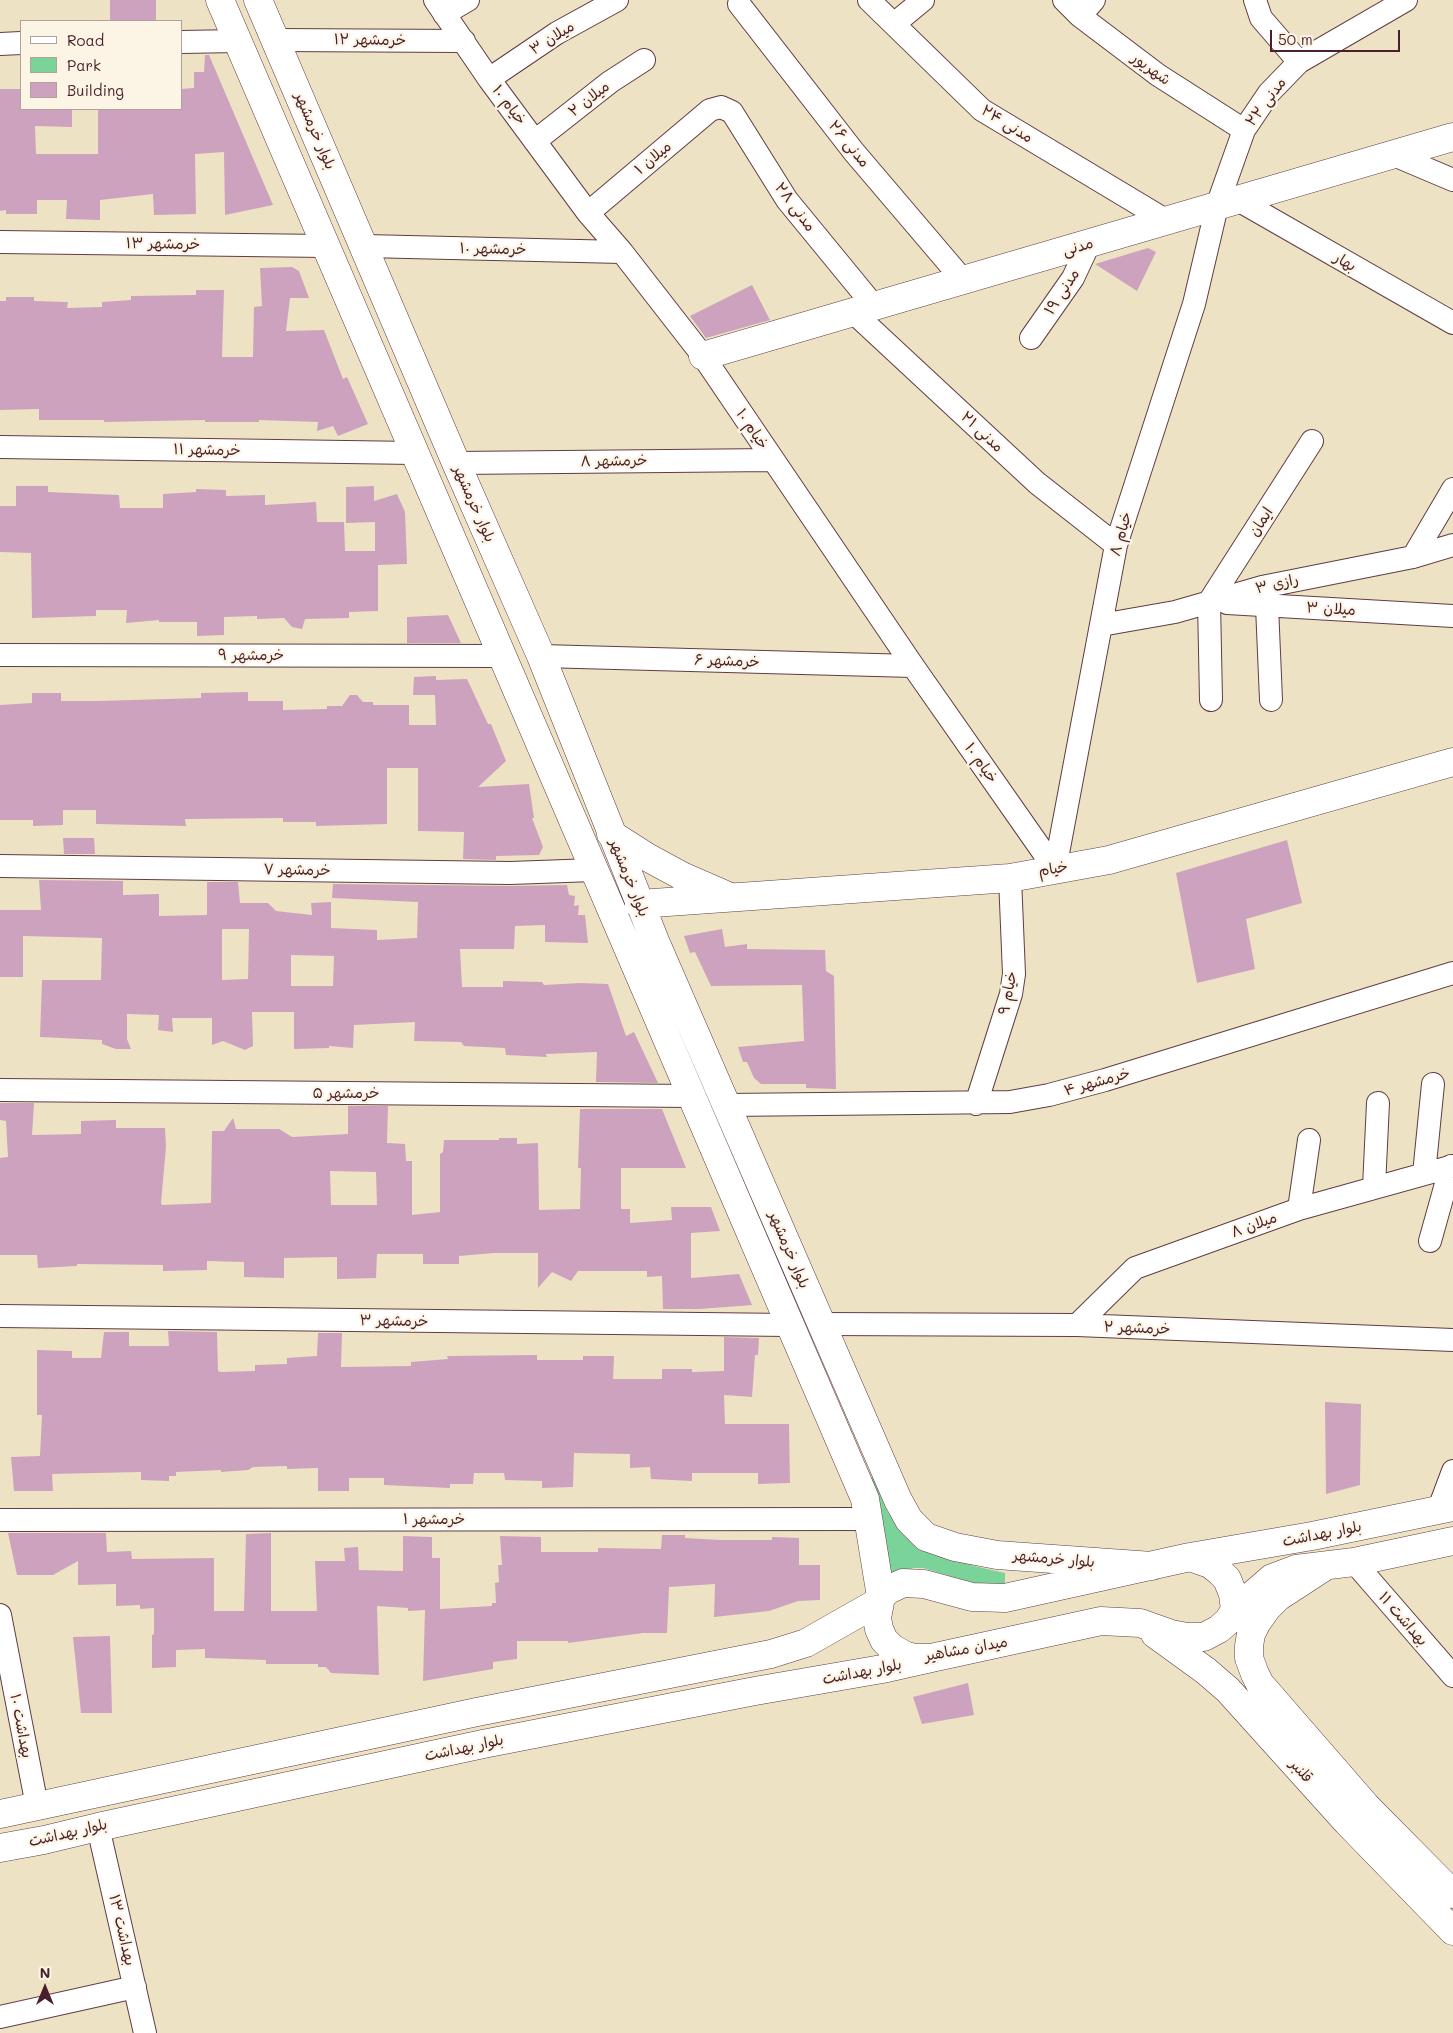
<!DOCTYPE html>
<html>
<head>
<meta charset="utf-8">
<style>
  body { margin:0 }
  #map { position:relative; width:1453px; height:2033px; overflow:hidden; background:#ede3c4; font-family:Mali,sans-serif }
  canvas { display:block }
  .legend { position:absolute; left:20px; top:20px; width:162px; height:90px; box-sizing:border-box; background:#fcf5e5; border:1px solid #b59f9b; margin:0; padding:6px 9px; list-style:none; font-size:15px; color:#4a1f2b }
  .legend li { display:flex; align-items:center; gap:10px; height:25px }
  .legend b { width:25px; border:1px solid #b59f9b }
  .north { position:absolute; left:20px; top:1963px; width:50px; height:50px; -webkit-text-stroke:4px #fcf5e5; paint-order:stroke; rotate:0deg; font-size:14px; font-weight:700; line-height:20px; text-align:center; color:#4a1f2b }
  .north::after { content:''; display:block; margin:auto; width:18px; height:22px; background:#4a1f2b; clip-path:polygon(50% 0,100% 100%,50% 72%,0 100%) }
  .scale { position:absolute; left:1270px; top:30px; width:130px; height:22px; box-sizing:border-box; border:2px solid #4a1f2b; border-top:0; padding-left:6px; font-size:15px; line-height:18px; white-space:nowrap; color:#4a1f2b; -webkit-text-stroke:4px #fcf5e5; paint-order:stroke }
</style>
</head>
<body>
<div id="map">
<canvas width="1453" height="2033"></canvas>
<ul class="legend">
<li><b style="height:6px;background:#fff"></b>Road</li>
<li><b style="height:14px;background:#7ad398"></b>Park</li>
<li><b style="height:14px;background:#cda2be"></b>Building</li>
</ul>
<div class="north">N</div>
<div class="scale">50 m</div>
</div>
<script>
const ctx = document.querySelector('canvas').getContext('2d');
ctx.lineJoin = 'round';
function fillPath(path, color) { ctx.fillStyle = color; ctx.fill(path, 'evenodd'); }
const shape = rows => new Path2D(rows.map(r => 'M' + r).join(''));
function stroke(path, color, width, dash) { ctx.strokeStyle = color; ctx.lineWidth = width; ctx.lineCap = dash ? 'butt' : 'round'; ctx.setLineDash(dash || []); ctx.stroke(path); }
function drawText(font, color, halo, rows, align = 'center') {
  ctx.font = font + ' Mali,"Playpen Sans Arabic",sans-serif'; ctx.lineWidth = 4.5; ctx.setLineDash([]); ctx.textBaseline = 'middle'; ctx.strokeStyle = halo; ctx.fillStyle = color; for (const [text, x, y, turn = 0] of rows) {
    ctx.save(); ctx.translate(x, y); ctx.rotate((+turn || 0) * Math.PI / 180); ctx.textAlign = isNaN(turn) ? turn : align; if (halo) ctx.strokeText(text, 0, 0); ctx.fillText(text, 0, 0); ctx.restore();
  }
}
fillPath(shape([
  [873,1477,888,1513,901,1528,934,1549,974,1566,1005,1573,1005,1584,973,1583,923,1568,914,1568,888,1575,888,1551,876,1528,867,1479]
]), '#7ad398');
fillPath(shape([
  [110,0,156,0,156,21,110,21],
  [205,55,209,55,273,205,225,215,224,152,195,154,196,214,154,215,153,194,100,200,100,220,66,219,67,200,37,200,37,214,6,214,6,210,0,211,0,89,21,89,21,109,72,109,72,127,35,126,36,154,98,154,98,109,181,109,181,89,194,88,194,72,204,72],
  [1148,248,1156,252,1137,291,1095,264],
  [292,267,299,271,309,298,290,298,286,331,324,330,343,379,347,377,368,424,338,436,333,426,317,431,318,422,259,420,259,422,205,422,205,420,104,422,104,420,39,420,39,409,0,410,0,301,6,301,6,297,34,297,34,301,68,302,67,308,102,307,102,302,131,300,131,296,196,295,196,290,224,290,222,357,253,357,254,307,262,306,260,268],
  [752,285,770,320,706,338,690,316],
  [16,486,48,486,48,492,119,495,120,508,163,508,163,494,196,492,196,489,226,490,226,496,265,495,265,505,316,502,317,522,344,522,345,551,375,551,375,522,346,523,346,487,374,486,374,501,397,494,405,512,407,564,378,565,378,611,349,612,349,618,305,619,302,629,292,627,284,618,257,619,257,616,224,617,224,635,197,636,197,622,159,622,159,620,126,623,127,610,96,610,96,616,32,618,31,553,0,552,0,506,16,506],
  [448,615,461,643,407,643,407,617],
  [436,676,436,680,467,679,488,724,491,724,506,761,478,787,529,784,534,818,532,818,543,847,539,855,496,856,496,860,463,859,464,832,418,831,418,768,387,768,387,824,316,826,316,822,283,822,283,818,185,819,186,826,96,824,96,810,63,810,63,825,33,826,33,820,0,820,0,705,32,703,32,693,61,693,61,701,98,701,201,698,201,693,248,692,248,701,283,701,283,710,327,709,327,706,342,706,350,695,357,695,363,702,373,702,373,705,409,705,409,725,436,725,435,695,413,695,414,677],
  [63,838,94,838,95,854,64,854],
  [1287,840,1302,903,1246,919,1255,969,1197,983,1176,873],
  [39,880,123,881,123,895,159,894,159,916,207,915,207,882,238,882,240,903,268,903,276,911,312,915,311,903,331,902,331,928,377,930,377,940,417,938,418,902,332,898,333,884,510,886,567,885,569,895,575,896,574,906,579,905,578,915,585,915,588,943,545,942,545,925,515,926,514,949,460,949,462,987,503,987,503,981,542,982,544,985,580,983,608,984,626,1036,634,1032,658,1083,596,1082,597,1052,546,1054,547,1057,506,1055,505,1048,464,1046,461,1042,414,1041,415,1022,354,1025,353,1048,329,1046,329,1048,294,1049,294,1012,252,1012,253,1046,245,1050,223,1041,212,1045,212,1018,172,1018,173,1032,158,1030,159,1015,127,1014,127,1039,131,1049,116,1049,102,1044,102,1040,40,1037,42,980,101,980,102,938,23,936,23,977,0,977,0,910,41,910],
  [222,929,249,929,248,979,222,980],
  [291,955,334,956,333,986,291,986],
  [722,929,725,947,747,944,747,949,825,950,826,971,834,976,836,1089,806,1088,806,1084,761,1084,754,1078,747,1062,743,1062,738,1047,804,1041,802,985,711,986,695,952,690,953,684,936],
  [0,1103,34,1103,32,1135,81,1134,81,1121,116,1120,116,1128,165,1128,166,1147,161,1203,162,1205,211,1203,212,1131,224,1131,233,1118,236,1129,279,1129,292,1137,348,1134,348,1106,388,1106,387,1143,405,1144,406,1161,412,1161,412,1215,440,1212,440,1154,443,1152,444,1140,499,1140,499,1138,517,1138,517,1144,538,1143,539,1210,580,1209,581,1168,578,1168,580,1109,662,1109,686,1168,621,1168,621,1209,630,1209,630,1223,672,1220,671,1207,711,1207,720,1231,691,1233,691,1278,739,1274,752,1305,700,1309,663,1309,662,1276,647,1277,647,1271,578,1271,571,1281,552,1272,538,1288,538,1253,494,1253,459,1256,459,1264,423,1264,423,1254,377,1254,376,1278,337,1279,337,1257,284,1258,284,1278,244,1277,244,1262,207,1261,207,1270,163,1271,163,1265,77,1264,77,1266,38,1268,37,1255,0,1255,0,1158,8,1157,6,1121,0,1120],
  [330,1171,376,1172,377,1205,331,1205],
  [168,1331,217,1332,218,1371,221,1372,255,1371,255,1365,287,1364,287,1358,317,1356,318,1333,342,1333,341,1367,411,1366,411,1362,448,1359,447,1356,537,1355,537,1360,583,1360,583,1356,614,1356,613,1379,662,1379,662,1369,692,1369,692,1372,724,1371,724,1337,759,1338,758,1355,755,1355,752,1397,724,1395,725,1424,789,1424,790,1483,758,1484,758,1473,692,1473,692,1481,651,1479,650,1467,630,1468,630,1454,574,1453,573,1487,542,1488,542,1481,505,1480,504,1473,474,1473,473,1484,450,1484,450,1488,384,1485,384,1478,349,1478,349,1491,318,1491,318,1468,287,1469,287,1466,253,1467,248,1470,221,1472,221,1470,176,1472,176,1476,169,1476,169,1481,141,1480,141,1472,52,1474,53,1491,14,1491,11,1457,40,1456,42,1415,37,1415,37,1350,72,1351,72,1358,101,1358,104,1332,129,1332,129,1346,169,1346],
  [1325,1402,1361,1404,1360,1485,1326,1494],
  [8,1533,106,1533,107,1552,131,1551,132,1559,214,1558,214,1611,244,1611,246,1534,271,1533,271,1611,317,1611,315,1561,345,1561,344,1548,358,1547,359,1570,403,1571,403,1536,432,1537,432,1558,440,1558,440,1609,492,1606,492,1603,496,1603,495,1583,499,1582,498,1565,502,1565,500,1536,541,1537,541,1552,598,1552,598,1548,661,1549,662,1535,685,1535,685,1538,721,1540,772,1540,772,1537,799,1538,799,1565,820,1565,820,1600,798,1601,769,1611,714,1617,715,1584,669,1587,667,1633,643,1633,568,1643,568,1641,517,1641,517,1659,493,1662,493,1669,423,1681,425,1610,408,1611,408,1608,377,1606,379,1675,331,1673,326,1667,318,1667,318,1664,266,1664,266,1660,205,1658,205,1649,176,1650,176,1667,152,1668,152,1635,154,1634,154,1608,140,1609,140,1605,116,1606,116,1584,78,1585,78,1561,53,1575,17,1575],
  [110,1636,112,1713,81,1713,73,1637],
  [968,1683,974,1715,922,1724,913,1697]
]), '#cda2be');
const minor = shape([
  [435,0,489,79,588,213,622,252,703,356,913,666,1055,869],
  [869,0,982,110,1167,221],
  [1064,0,1080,16,1158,75,1244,130],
  [1255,0,1261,18,1299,62],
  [739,4,854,152,963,280],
  [444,14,468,0],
  [1080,16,1094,0],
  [894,24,923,0],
  [275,40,464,41],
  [181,42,238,41],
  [0,44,21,43],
  [489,79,557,33,617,0],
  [535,141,610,82,644,60],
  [1394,155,1453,180],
  [1238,200,1453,323],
  [588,213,710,110,721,107,732,112,787,200,874,306],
  [0,242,326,246],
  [365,246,622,252],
  [853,312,1037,483,1116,545],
  [1031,338,1073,278,1089,244],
  [0,447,415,453],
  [456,463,773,460],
  [1413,557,1453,489],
  [1264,593,1267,606,1271,700],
  [1209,602,1312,441],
  [1209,602,1211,700],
  [1227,603,1453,616],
  [1101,625,1175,612,1262,587,1413,557,1453,545],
  [0,655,502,656],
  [541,656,913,666],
  [0,866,510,873,594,870],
  [1055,869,1116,545,1194,304,1217,206,1244,130,1269,93,1299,62,1406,0],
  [0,1090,692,1096],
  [976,1104,1011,994,1014,974,1010,878],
  [727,1105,1010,1102,1049,1095,1105,1080,1453,973],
  [1424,1174,1433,1084],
  [1374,1187,1378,1103],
  [1299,1209,1309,1140],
  [1430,1241,1451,1166],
  [0,1316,789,1325],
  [821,1324,1077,1325,1453,1340],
  [1077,1325,1135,1268,1299,1209,1453,1166],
  [1438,1511,1453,1471],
  [0,1520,867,1519],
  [1354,1562,1453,1676],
  [0,1615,37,1806],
  [98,1827,145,2033],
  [0,2017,135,1987]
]);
const major = shape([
  [220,0,865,1499,881,1597],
  [258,0,456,463,541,656,655,941,898,1500,909,1520,926,1537,955,1547,997,1555,1152,1566],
  [703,356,1453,137],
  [611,834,647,857,682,876,728,896],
  [639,904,1010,878,1109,860,1453,762],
  [1190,1557,1210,1564,1219,1571,1227,1579,1233,1594,1235,1610,1228,1621,1219,1629,1204,1637,1187,1637,1171,1634,1140,1623,1101,1621,931,1658,915,1658,906,1656,892,1648,884,1640,879,1629,877,1618,881,1597,888,1590,903,1583,924,1584,972,1597,1005,1598,1190,1557],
  [1190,1557,1312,1536,1453,1507],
  [1324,1567,1278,1597,1267,1608,1257,1622,1251,1634,1249,1646,1249,1658,1255,1674,1260,1684,1366,1806,1453,1894],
  [1235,1610,1272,1578,1296,1569,1354,1562,1453,1541],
  [1155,1634,1206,1671,1228,1690,1347,1822,1453,1931],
  [0,1814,477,1712,771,1654,806,1643,880,1601],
  [0,1848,44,1840,98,1827,483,1744,755,1691,882,1669,931,1658]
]);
stroke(minor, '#623c42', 24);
stroke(major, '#623c42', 29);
stroke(minor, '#fff', 22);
stroke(major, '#fff', 28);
drawText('15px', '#4a1f2b', '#fcf5e5', [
  ["میلان ۳",552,38,-32],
  ["خرمشهر ۱۲",370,40,1],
  ["شهریور",1151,69,36],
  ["میلان ۲",589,99,-38],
  ["مدنی ۲۲",1266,102,-53],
  ["خیام ۱۰",509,105,53],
  ["مدنی ۲۴",1007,124,32],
  ["بلوار خرمشهر",315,131,67],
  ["مدنی ۲۶",849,144,51],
  ["میلان ۱",653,158,-40],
  ["مدنی ۲۸",795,207,53],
  ["خرمشهر ۱۳",163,244,1],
  ["مدنی",1078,247,-16],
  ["خرمشهر ۱۰",493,249,1],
  ["بهار",1345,262,30],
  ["مدنی ۱۹",1062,292,-57],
  ["خیام ۱۰",752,429,56],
  ["مدنی ۲۱",982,432,43],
  ["خرمشهر ۱۱",207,450,1],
  ["خرمشهر ۸",614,461,-1],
  ["بلوار خرمشهر",474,504,66],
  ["ایمان",1261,522,-57],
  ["خیام ۸",1121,534,-74],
  ["رازی ۳",1277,584,-13],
  ["میلان ۳",1331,609,3],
  ["خرمشهر ۹",251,655],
  ["خرمشهر ۶",727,661,2],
  ["خیام ۱۰",981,763,55],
  ["خیام",1053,869,-10],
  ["خرمشهر ۷",297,870,1],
  ["بلوار خرمشهر",629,878,68],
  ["خیام ۹",1008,993,-79],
  ["خرمشهر ۴",1097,1082,-16],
  ["خرمشهر ۵",346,1093],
  ["میلان ۸",1254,1225,-20],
  ["بلوار خرمشهر",789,1250,67],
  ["خرمشهر ۳",394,1321,1],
  ["خرمشهر ۲",1137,1328,2],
  ["خرمشهر ۱",434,1519],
  ["بلوار بهداشت",1322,1534,-11],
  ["بلوار خرمشهر",1054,1559,5],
  ["بهداشت ۱۱",1403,1619,49],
  ["میدان مشاهیر",966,1649,-10],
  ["بلوار بهداشت",862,1672,-11],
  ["بهداشت ۱۰",21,1726,79],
  ["بلوار بهداشت",464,1748,-12],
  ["قلنبر",1301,1771,48],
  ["بلوار بهداشت",68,1833,-13],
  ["بهداشت ۱۳",122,1930,77]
]);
</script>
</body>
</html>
